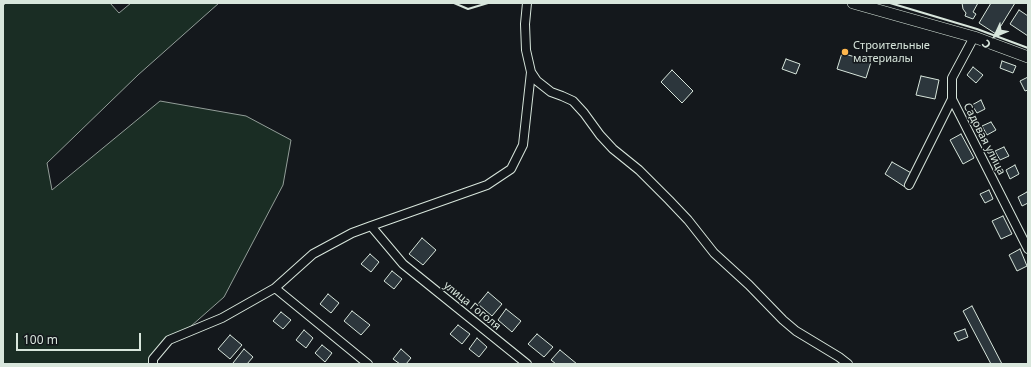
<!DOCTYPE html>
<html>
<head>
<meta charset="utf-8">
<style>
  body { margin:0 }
  #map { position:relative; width:1031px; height:367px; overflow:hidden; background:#14181c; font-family:"Noto Sans",sans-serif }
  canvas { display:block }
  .frame { position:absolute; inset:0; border:4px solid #d8e6dc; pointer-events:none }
  .north { position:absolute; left:975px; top:16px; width:40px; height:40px; -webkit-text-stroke:3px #14181c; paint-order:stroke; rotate:226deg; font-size:11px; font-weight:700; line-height:16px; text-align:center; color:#d8e6dc }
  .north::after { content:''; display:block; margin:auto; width:14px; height:18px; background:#d8e6dc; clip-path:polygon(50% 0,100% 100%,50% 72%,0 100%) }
  .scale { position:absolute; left:16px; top:333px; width:125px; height:18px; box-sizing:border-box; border:2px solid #d8e6dc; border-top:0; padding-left:5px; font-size:12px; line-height:14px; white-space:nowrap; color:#d8e6dc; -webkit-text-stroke:3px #14181c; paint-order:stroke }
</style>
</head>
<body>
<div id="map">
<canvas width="1031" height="367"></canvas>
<div class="frame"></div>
<div class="north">С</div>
<div class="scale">100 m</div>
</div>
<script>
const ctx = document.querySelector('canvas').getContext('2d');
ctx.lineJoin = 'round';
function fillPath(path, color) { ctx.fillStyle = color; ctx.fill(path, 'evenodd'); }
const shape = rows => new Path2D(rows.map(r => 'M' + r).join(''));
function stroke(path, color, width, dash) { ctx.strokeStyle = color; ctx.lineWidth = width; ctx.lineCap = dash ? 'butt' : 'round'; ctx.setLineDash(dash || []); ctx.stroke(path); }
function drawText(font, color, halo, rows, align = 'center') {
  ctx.font = font + ' "Noto Sans",sans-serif'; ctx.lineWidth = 3; ctx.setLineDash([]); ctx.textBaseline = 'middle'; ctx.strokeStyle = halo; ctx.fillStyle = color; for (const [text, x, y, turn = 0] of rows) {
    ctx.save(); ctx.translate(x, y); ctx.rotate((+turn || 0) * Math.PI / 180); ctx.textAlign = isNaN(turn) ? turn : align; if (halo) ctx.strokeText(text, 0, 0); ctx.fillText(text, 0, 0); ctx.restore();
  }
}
const green = shape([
  [6,3,110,3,119,13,131,3,219,3,138,75,47,163,52,190,160,101,246,116,291,140,283,185,224,297,148,364,3,364,3,6,6,3]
]);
fillPath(green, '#1a2d24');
stroke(green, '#939e99', 1);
const building = shape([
  [962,3,978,3,973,12,976,14,973,19,965,16,966,13,963,9,962,3],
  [991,3,1015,3,996,34,979,23,991,3],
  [1019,10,1028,16,1028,36,1010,24,1019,10],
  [842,53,871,62,866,78,837,69,842,53],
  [786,59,800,64,796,74,782,69,786,59],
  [1002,61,1016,66,1013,73,1000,68,1002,61],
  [973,67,983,75,976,83,967,75,973,67],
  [672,70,693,91,682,103,661,82,672,70],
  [921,76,939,80,935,99,916,95,921,76],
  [1028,77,1028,90,1025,91,1020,81,1028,77],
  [981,100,985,109,977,113,972,105,981,100],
  [991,122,996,130,987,135,982,126,991,122],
  [961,134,974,158,963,164,950,140,961,134],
  [1004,147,1009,156,1000,160,995,151,1004,147],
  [892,162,913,174,905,187,885,174,892,162],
  [1015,165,1019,174,1010,179,1006,170,1015,165],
  [989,190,993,199,985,203,980,194,989,190],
  [1027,192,1028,195,1028,203,1022,206,1018,197,1027,192],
  [1003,216,1012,234,1001,239,992,221,1003,216],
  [422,238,436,250,423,265,409,254,422,238],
  [1020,249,1027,266,1017,271,1009,255,1020,249],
  [370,254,379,262,371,272,361,264,370,254],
  [392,271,402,279,394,289,384,281,392,271],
  [488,292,502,304,492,316,478,304,488,292],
  [328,294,339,303,331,313,320,304,328,294],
  [972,306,1002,364,991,364,963,311,972,306],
  [506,309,521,321,512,332,498,320,506,309],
  [352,311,370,325,361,335,344,321,352,311],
  [281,312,291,320,283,329,273,321,281,312],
  [458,325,470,334,462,344,450,334,458,325],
  [965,329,968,337,958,341,954,333,965,329],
  [304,330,313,338,306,348,296,340,304,330],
  [537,334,553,347,544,357,528,344,537,334],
  [230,335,242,345,230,359,218,349,230,335],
  [477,338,487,347,479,357,469,349,477,338],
  [322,345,332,353,325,362,315,353,322,345],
  [244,349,253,357,247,364,235,364,233,363,244,349],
  [401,349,411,358,406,364,400,364,393,359,401,349],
  [560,350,577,364,556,364,551,360,560,350]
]);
fillPath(building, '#2c363c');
stroke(building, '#d8e6dc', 1);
const street = shape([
  [527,3,525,24,526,50,531,72,537,81,551,92,562,96,573,101,584,113,600,135,613,149,639,170,669,200,688,220,714,253,749,285,783,320,796,331,839,357,848,364],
  [974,37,952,78,952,99,1028,249],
  [909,185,952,99],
  [371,226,487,185,511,169,523,145,531,72],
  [275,288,368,364],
  [153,364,153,359,169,340,222,318,275,288,313,254,352,233,371,226,403,264,527,364]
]);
const secondary = shape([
  [853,3,974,37,1028,57]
]);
stroke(street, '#d8e6dc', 10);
stroke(secondary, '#d8e6dc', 12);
stroke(street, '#14181c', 8);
stroke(secondary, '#14181c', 11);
stroke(shape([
  [454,3,468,9,488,3],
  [890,3,977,29,1028,48]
]), '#d8e6dc', 2);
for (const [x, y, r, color] of [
  [845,52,4,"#ffb74d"]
]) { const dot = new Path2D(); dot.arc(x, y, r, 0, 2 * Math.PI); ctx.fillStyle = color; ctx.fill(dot); stroke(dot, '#14181c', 1.5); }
drawText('11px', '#d8e6dc', '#14181c', [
  ["Строительные",853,46],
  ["материалы",853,59]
], 'left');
drawText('11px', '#d8e6dc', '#14181c', [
  ["Садовая улица",984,139,63],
  ["улица Гоголя",472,306,39]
]);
</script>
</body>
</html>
